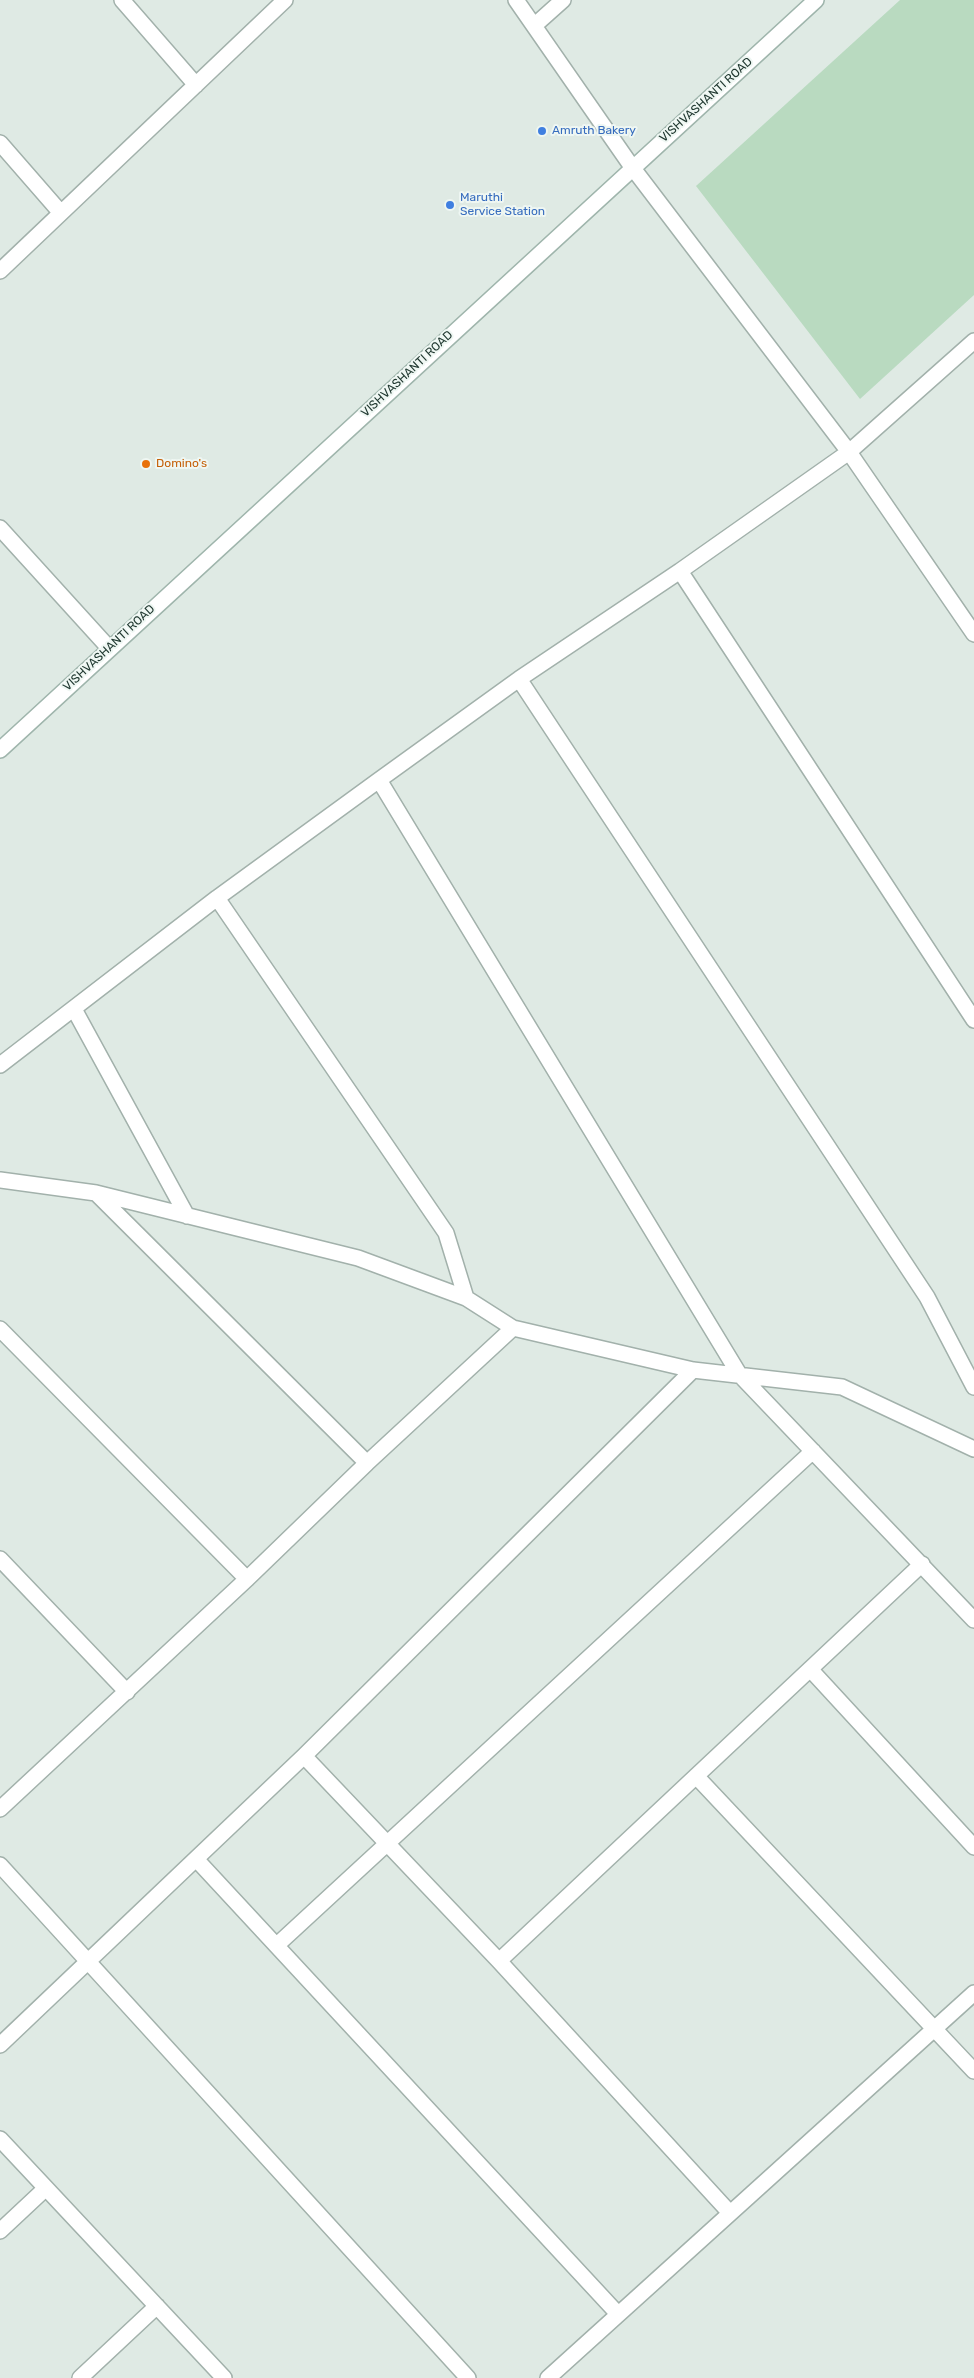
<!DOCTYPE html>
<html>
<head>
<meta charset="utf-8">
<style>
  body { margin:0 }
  canvas { display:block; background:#dfeae4 }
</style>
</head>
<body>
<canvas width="974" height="2378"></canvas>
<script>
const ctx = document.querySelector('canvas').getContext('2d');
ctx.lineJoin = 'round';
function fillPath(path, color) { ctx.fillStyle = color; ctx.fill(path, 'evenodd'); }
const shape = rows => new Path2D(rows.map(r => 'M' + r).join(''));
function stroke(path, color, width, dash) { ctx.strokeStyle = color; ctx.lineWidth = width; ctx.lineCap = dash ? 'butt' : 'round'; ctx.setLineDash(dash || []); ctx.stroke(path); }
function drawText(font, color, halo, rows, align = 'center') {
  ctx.font = font + ' Rubik,sans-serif'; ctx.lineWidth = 4; ctx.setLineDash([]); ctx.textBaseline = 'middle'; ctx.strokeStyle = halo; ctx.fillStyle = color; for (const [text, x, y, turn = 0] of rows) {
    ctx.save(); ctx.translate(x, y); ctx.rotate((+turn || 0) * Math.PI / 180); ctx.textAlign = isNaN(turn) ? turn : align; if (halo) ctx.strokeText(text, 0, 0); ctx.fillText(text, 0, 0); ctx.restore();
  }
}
fillPath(shape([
  [900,0,974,0,974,295,860,399,696,186]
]), '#b9dac0');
const street = shape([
  [122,0,196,85],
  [516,0,632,167,849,452,974,634],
  [535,25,563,0],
  [0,143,61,213],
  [0,271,285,0],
  [0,528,109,648],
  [680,571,974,1020],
  [519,679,927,1297,974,1387],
  [379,780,739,1374,974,1620],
  [217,898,446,1233,466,1298],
  [74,1009,187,1216],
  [0,1065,217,898,379,780,519,679,680,571,849,452,974,341],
  [0,1180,96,1193,358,1258,466,1298,513,1328,693,1370,842,1387,974,1449],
  [97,1194,367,1463],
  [0,1329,247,1579],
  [0,1559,127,1692],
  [810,1669,974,1847],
  [304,1756,499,1961,730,2213],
  [696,1776,974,2071],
  [0,1809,247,1579,367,1463,513,1328],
  [196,1859,618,2314],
  [0,1865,468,2378],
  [277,1945,813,1451],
  [499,1961,922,1564],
  [0,2045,304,1756,693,1370],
  [0,2139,224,2378],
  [0,2231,46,2188],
  [80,2378,157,2306],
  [548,2378,974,1993]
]);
const secondary = shape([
  [0,750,816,0]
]);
stroke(street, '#a2b1ab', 18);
stroke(secondary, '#9fb5ac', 18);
stroke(street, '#fff', 15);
stroke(secondary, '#fff', 15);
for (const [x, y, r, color] of [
  [542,131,5,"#3f7fe0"],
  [450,205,5,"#3f7fe0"],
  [146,464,5,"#e8710a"]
]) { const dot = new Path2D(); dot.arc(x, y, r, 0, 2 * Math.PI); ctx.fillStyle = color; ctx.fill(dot); stroke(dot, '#eff7f3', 2); }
drawText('12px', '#213931', '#eff7f3', [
  ["VISHVASHANTI ROAD",706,100,-42],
  ["VISHVASHANTI ROAD",407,374,-43],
  ["VISHVASHANTI ROAD",109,648,-43]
]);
drawText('12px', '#366cbe', '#eff7f3', [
  ["Amruth Bakery",552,131],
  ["Maruthi",460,198],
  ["Service Station",460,212]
], 'left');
drawText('12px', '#c56008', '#eff7f3', [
  ["Domino's",156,464]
], 'left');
</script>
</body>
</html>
